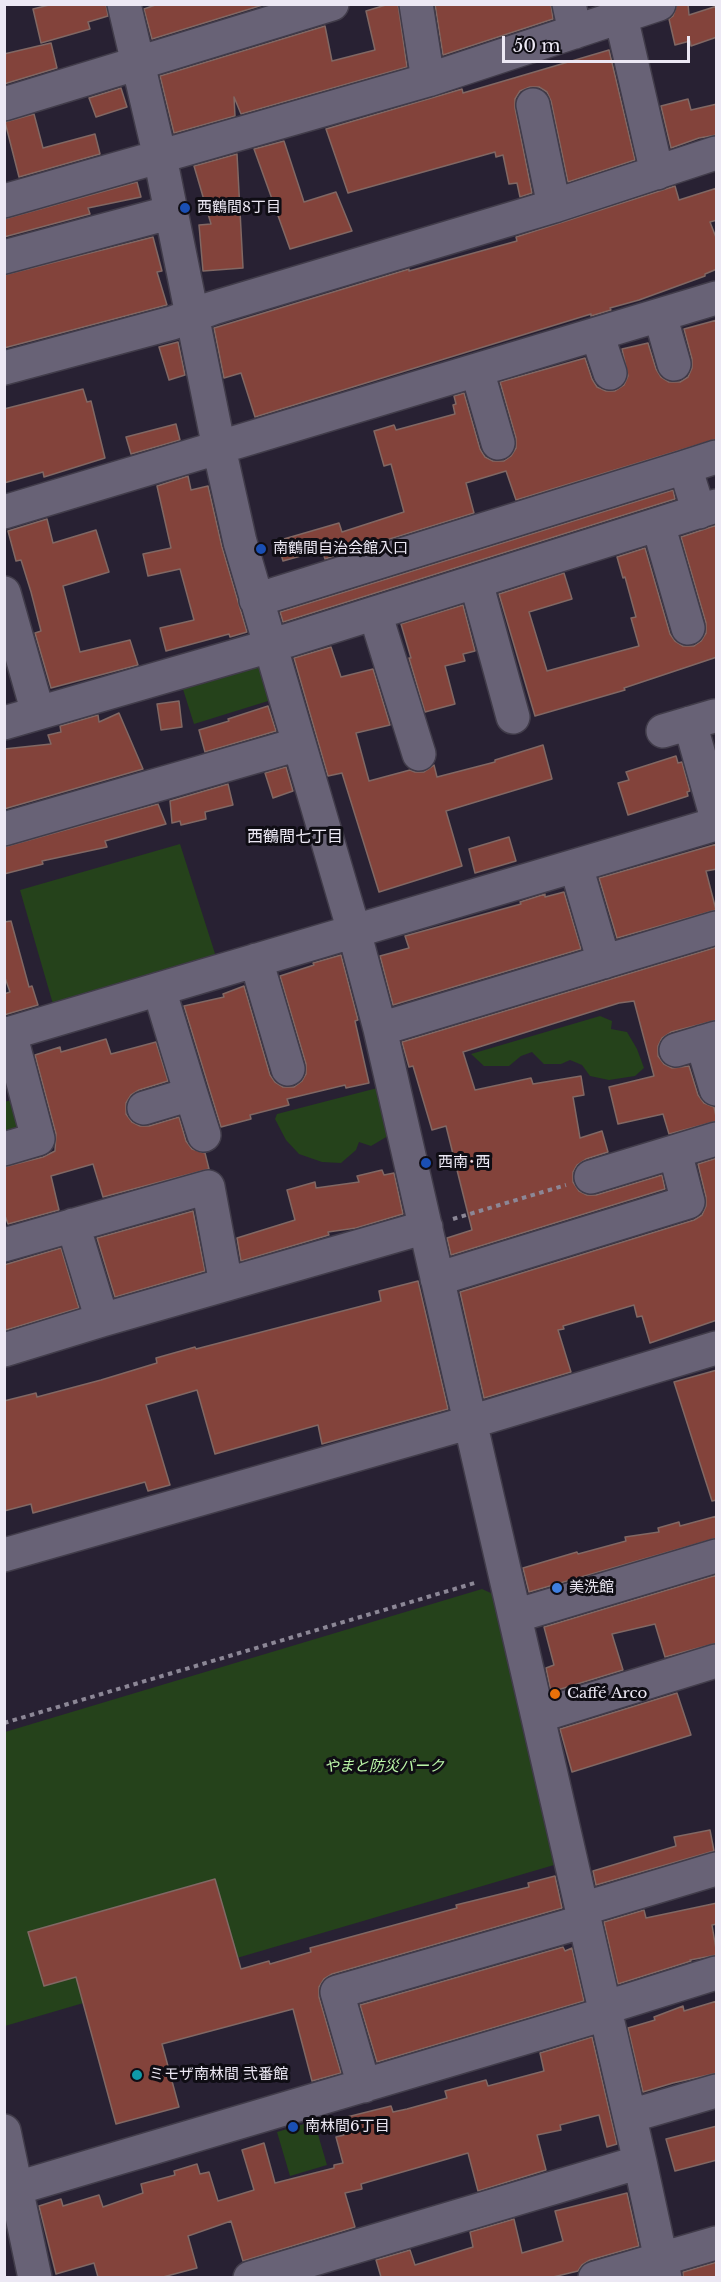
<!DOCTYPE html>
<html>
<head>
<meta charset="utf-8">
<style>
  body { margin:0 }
  #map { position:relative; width:721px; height:2282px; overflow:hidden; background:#282133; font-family:"Libre Baskerville",serif }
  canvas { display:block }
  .frame { position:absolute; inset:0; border:6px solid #ece8f4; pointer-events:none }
  .scale { position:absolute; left:502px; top:36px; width:188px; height:27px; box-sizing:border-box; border:3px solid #ece8f4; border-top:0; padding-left:8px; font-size:18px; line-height:21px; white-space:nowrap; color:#ece8f4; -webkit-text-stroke:4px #0f0d14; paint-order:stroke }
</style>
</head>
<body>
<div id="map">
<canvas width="721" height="2282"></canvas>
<div class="frame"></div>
<div class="scale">50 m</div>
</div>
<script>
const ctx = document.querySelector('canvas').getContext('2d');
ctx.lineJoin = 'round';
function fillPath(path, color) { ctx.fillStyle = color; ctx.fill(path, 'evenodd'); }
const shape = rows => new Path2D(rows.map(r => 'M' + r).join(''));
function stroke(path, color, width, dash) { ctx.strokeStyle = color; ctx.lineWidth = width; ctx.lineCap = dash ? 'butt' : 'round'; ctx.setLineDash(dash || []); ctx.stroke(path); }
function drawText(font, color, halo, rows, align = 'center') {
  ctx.font = font + ' "Libre Baskerville","Noto Sans JP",serif'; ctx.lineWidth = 6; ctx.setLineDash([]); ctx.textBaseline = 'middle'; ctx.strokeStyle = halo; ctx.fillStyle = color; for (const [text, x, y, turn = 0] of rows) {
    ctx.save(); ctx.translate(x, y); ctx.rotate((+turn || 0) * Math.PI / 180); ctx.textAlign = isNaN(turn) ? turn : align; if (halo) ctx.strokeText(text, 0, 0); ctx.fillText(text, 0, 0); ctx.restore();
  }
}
fillPath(shape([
  [268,656,281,697,194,724,181,683],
  [180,844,218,963,55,1011,20,890],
  [600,1016,612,1021,611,1029,627,1032,637,1049,644,1068,635,1076,609,1080,590,1076,582,1065,570,1060,561,1064,544,1064,532,1052,521,1056,509,1066,484,1066,471,1054],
  [385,1086,388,1136,371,1146,359,1142,356,1150,341,1163,322,1162,299,1154,286,1140,275,1119,277,1114],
  [19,1098,28,1135,5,1140,4,1102],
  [482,1589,493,1594,554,1865,5,2026,5,1732],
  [314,2121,327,2165,290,2176,277,2132]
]), '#25421b');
const building = shape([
  [53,4,106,4,108,16,88,22,90,29,41,43,33,9,53,4],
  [158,4,266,4,152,39,144,9,158,4],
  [389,4,398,4,407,67,241,114,234,97,235,116,174,133,160,76,325,26,332,61,375,50,366,11,389,4],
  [435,4,551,4,553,19,443,55,435,4],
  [677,4,688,4,689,15,717,6,717,37,691,46,690,41,675,45,669,19,673,16,677,4],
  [51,43,57,68,4,84,4,54,51,43],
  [609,50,635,160,568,182,551,101,547,92,539,87,530,87,520,91,515,99,515,108,532,193,520,197,517,183,509,184,503,155,496,157,495,152,348,193,326,129,462,89,463,93,609,50],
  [121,88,127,107,96,117,89,98,121,88],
  [688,99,691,110,717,104,717,135,699,138,671,148,661,106,688,99],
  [34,114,43,148,95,134,100,154,19,177,5,122,34,114],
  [284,141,304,202,336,192,352,231,290,249,254,149,284,141],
  [237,154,243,268,203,271,199,225,211,224,194,166,237,154],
  [137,182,141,197,88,208,90,214,4,237,4,219,137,182],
  [675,186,679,200,717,188,717,220,710,222,717,240,717,269,705,274,705,276,639,300,610,308,611,310,591,316,591,314,255,417,241,373,224,378,214,328,409,269,409,271,517,241,516,237,675,186],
  [153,237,162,271,157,272,167,305,4,348,4,275,153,237],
  [717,320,717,439,516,500,506,471,466,483,474,513,325,559,322,550,283,561,277,541,339,523,342,532,404,512,391,464,384,466,374,431,394,425,396,430,455,414,453,405,456,404,454,396,464,393,480,449,485,457,493,461,504,461,511,456,516,448,516,438,500,382,585,358,592,379,597,387,606,391,615,391,624,385,628,376,622,349,648,343,656,369,661,377,669,382,680,382,688,377,692,368,692,359,684,329,717,320],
  [178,342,185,375,169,380,159,347,178,342],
  [83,389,87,402,91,401,105,458,44,477,43,472,4,483,4,409,83,389],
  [176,424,180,440,131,454,126,437,176,424],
  [188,476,191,490,208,486,222,547,247,632,230,637,229,634,166,651,160,628,194,620,180,569,148,576,143,554,171,548,157,486,188,476],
  [673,490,675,499,283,622,280,612,673,490],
  [47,519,53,543,96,530,109,572,63,586,80,652,130,640,138,665,51,688,35,633,41,631,31,592,21,560,16,561,8,531,47,519],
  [717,525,717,657,624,688,625,690,535,716,499,594,564,573,572,599,529,612,547,671,639,646,631,618,636,617,625,577,623,578,617,557,645,548,670,634,675,641,683,646,694,646,701,641,706,633,706,623,681,537,717,525],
  [463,605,475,651,463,654,465,661,445,666,455,704,425,712,409,658,411,658,401,624,463,605],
  [331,647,341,677,373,669,390,725,356,733,369,781,410,770,415,772,424,772,434,765,437,777,495,762,495,760,543,745,552,779,446,811,462,866,379,892,342,773,328,776,294,658,331,647],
  [179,701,182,727,161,730,157,704,179,701],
  [268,706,276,731,205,752,199,730,229,721,228,719,268,706],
  [119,713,143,769,4,809,4,749,51,744,48,735,61,732,60,726,98,715,99,722,119,713],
  [676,756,678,763,682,762,690,791,687,792,688,796,628,815,618,783,629,780,626,772,676,756],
  [286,767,293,791,273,798,265,773,286,767],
  [228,784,233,805,205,812,206,819,181,825,180,821,172,823,170,801,228,784],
  [158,804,166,824,105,841,107,847,42,861,43,864,4,874,4,847,158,804],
  [509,837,516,861,475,873,469,849,509,837],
  [717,844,717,869,706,871,716,910,617,938,599,878,717,844],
  [564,892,581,949,393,1005,380,956,409,948,405,936,521,904,520,902,545,894,545,897,564,892],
  [11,921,29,987,32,986,38,1005,4,1015,4,994,10,992,4,975,4,922,11,921],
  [717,947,717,1020,671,1032,662,1038,658,1046,658,1056,664,1064,672,1068,689,1066,698,1095,704,1103,714,1107,717,1121,669,1134,663,1114,618,1124,609,1087,654,1076,634,1001,619,1003,463,1052,475,1090,531,1078,533,1084,581,1076,584,1095,573,1097,580,1138,602,1131,608,1152,586,1159,577,1165,573,1172,573,1182,579,1191,587,1195,596,1195,662,1175,665,1189,451,1255,447,1238,472,1230,446,1126,432,1130,413,1066,409,1067,402,1042,717,947],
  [341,955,358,1020,355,1021,369,1083,346,1088,345,1085,287,1099,289,1105,250,1115,251,1119,221,1127,184,1006,224,997,223,994,244,986,270,1075,275,1082,283,1087,294,1087,302,1081,306,1074,306,1064,280,976,314,965,313,963,341,955],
  [106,1039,111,1054,156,1042,168,1081,139,1090,131,1095,126,1103,126,1114,132,1122,140,1126,149,1126,179,1117,186,1141,192,1149,205,1153,209,1169,103,1197,93,1164,51,1176,59,1210,8,1224,4,1213,4,1167,43,1157,55,1151,56,1134,35,1055,60,1047,61,1052,106,1039],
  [717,1158,717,1320,650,1343,642,1316,637,1317,634,1305,563,1326,564,1329,558,1330,571,1372,484,1398,460,1292,694,1220,702,1215,706,1206,706,1197,698,1164,717,1158],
  [382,1170,384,1175,394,1173,403,1214,356,1228,328,1232,329,1235,241,1261,237,1238,295,1220,287,1190,315,1182,316,1188,359,1182,357,1176,382,1170],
  [193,1211,205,1271,115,1297,97,1238,193,1211],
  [61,1248,79,1308,6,1330,4,1324,4,1265,61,1248],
  [418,1281,448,1409,322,1444,318,1425,215,1454,197,1390,146,1405,170,1485,148,1491,145,1482,33,1513,31,1504,4,1511,4,1401,36,1393,37,1397,101,1380,157,1363,156,1358,195,1347,196,1349,381,1301,379,1291,418,1281],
  [717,1370,717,1500,712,1501,674,1382,717,1370],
  [717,1516,717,1538,529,1592,523,1568,577,1552,578,1554,626,1541,625,1537,659,1532,658,1528,679,1522,680,1526,717,1516],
  [717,1575,717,1643,665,1657,655,1624,612,1634,623,1670,551,1692,546,1668,554,1665,544,1627,717,1575],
  [677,1693,691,1735,572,1772,560,1729,677,1693],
  [710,1830,714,1851,596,1885,593,1871,676,1846,674,1837,710,1830],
  [555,1876,562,1908,332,1974,324,1979,319,1987,319,1997,341,2073,312,2081,293,2009,162,2044,179,2107,116,2124,76,1977,44,1986,28,1932,215,1879,241,1969,269,1961,270,1964,311,1952,310,1948,457,1908,456,1905,529,1887,528,1883,555,1876],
  [717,1903,717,1924,712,1925,717,1955,690,1960,691,1961,618,1984,604,1922,644,1910,646,1918,717,1903],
  [563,1947,565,1951,572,1948,584,2001,377,2062,360,2005,563,1947],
  [717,2001,717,2073,673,2083,643,2092,628,2028,655,2020,654,2017,683,2006,684,2011,717,2001],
  [592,2037,617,2144,607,2147,599,2115,560,2125,561,2130,537,2135,546,2170,478,2191,468,2153,361,2184,362,2189,345,2193,355,2227,243,2261,231,2221,188,2236,197,2268,163,2277,98,2277,94,2263,56,2274,39,2206,61,2199,63,2206,99,2195,103,2207,143,2193,141,2184,175,2175,174,2171,197,2164,200,2174,209,2172,218,2201,254,2190,242,2150,264,2143,275,2183,334,2168,334,2165,343,2163,336,2137,344,2135,339,2119,391,2106,393,2112,407,2109,447,2098,445,2091,486,2080,488,2086,544,2071,540,2053,592,2037],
  [717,2126,717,2160,675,2171,666,2139,717,2126],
  [627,2193,639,2246,590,2260,582,2265,578,2271,553,2277,381,2277,376,2260,410,2250,415,2265,473,2247,470,2232,514,2219,522,2253,563,2241,555,2211,627,2193],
  [717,2262,717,2277,683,2277,683,2272,717,2262]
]);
fillPath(building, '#83433b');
stroke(building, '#816864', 1.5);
const minor = shape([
  [124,4,160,157,219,448,240,542,354,931,380,1029,640,2162,665,2278],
  [416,4,428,80],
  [569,4,575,32],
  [621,17,657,173],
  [4,104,332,4],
  [533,105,554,206],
  [4,201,428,80,659,4],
  [4,257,172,212],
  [660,315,674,364],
  [597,334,610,373],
  [4,368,172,323,213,308,554,206,716,153],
  [477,370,498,443],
  [685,467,716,457],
  [4,512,716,298],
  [658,524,688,628],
  [476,582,513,717],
  [4,593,38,713],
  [256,600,685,467,699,512],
  [375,613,419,754],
  [4,723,270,646,716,506],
  [690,723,716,815],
  [663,731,714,716],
  [4,829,299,744],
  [576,866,604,962],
  [256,960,288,1069],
  [380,1029,716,928],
  [4,1035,716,824],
  [702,1042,716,1089],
  [676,1050,716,1038],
  [191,1094,204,1135],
  [144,1108,191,1094,159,989],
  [4,1149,38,1139,10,1033],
  [591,1177,716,1139],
  [73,1225,102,1320],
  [4,1245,208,1187,226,1284],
  [437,1279,688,1202,675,1152],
  [4,1350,102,1320,426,1227],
  [4,1555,457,1426,716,1348],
  [515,1616,716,1556],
  [538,1716,716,1661],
  [582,1909,716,1869],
  [604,2008,716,1973],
  [364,2086,337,1992,585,1921],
  [630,2116,716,2091],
  [4,2131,35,2278],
  [17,2188,605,2014],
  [250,2278,640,2162],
  [595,2278,716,2243]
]);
stroke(minor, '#413c4a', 36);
stroke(shape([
  [453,1219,566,1185],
  [4,1723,478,1582]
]), '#8c8796', 4, [4.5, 4.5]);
stroke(minor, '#686276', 33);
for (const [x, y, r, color] of [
  [185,208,6,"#1a4fb4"],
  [261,549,6,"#1a4fb4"],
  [426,1163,6,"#1a4fb4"],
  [557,1588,6,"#3f7fe0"],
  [555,1694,6,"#e8710a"],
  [137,2075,6,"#0f9aa8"],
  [293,2127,6,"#1a4fb4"]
]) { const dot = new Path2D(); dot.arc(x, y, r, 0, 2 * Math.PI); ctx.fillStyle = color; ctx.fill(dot); stroke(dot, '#0f0d14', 2); }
drawText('15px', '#ece8f4', '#0f0d14', [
  ["西鶴間8丁目",197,208],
  ["南鶴間自治会館入口",273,549],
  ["西南･西",438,1163],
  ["美洗館",569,1588],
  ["Caffé Arco",567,1694],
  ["ミモザ南林間 弐番館",149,2075],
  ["南林間6丁目",305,2127]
], 'left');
drawText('italic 15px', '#bcf7a9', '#0f0d14', [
  ["やまと防災パーク",384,1767]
]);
drawText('16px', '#ece8f4', '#0f0d14', [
  ["西鶴間七丁目",295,837]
]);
</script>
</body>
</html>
